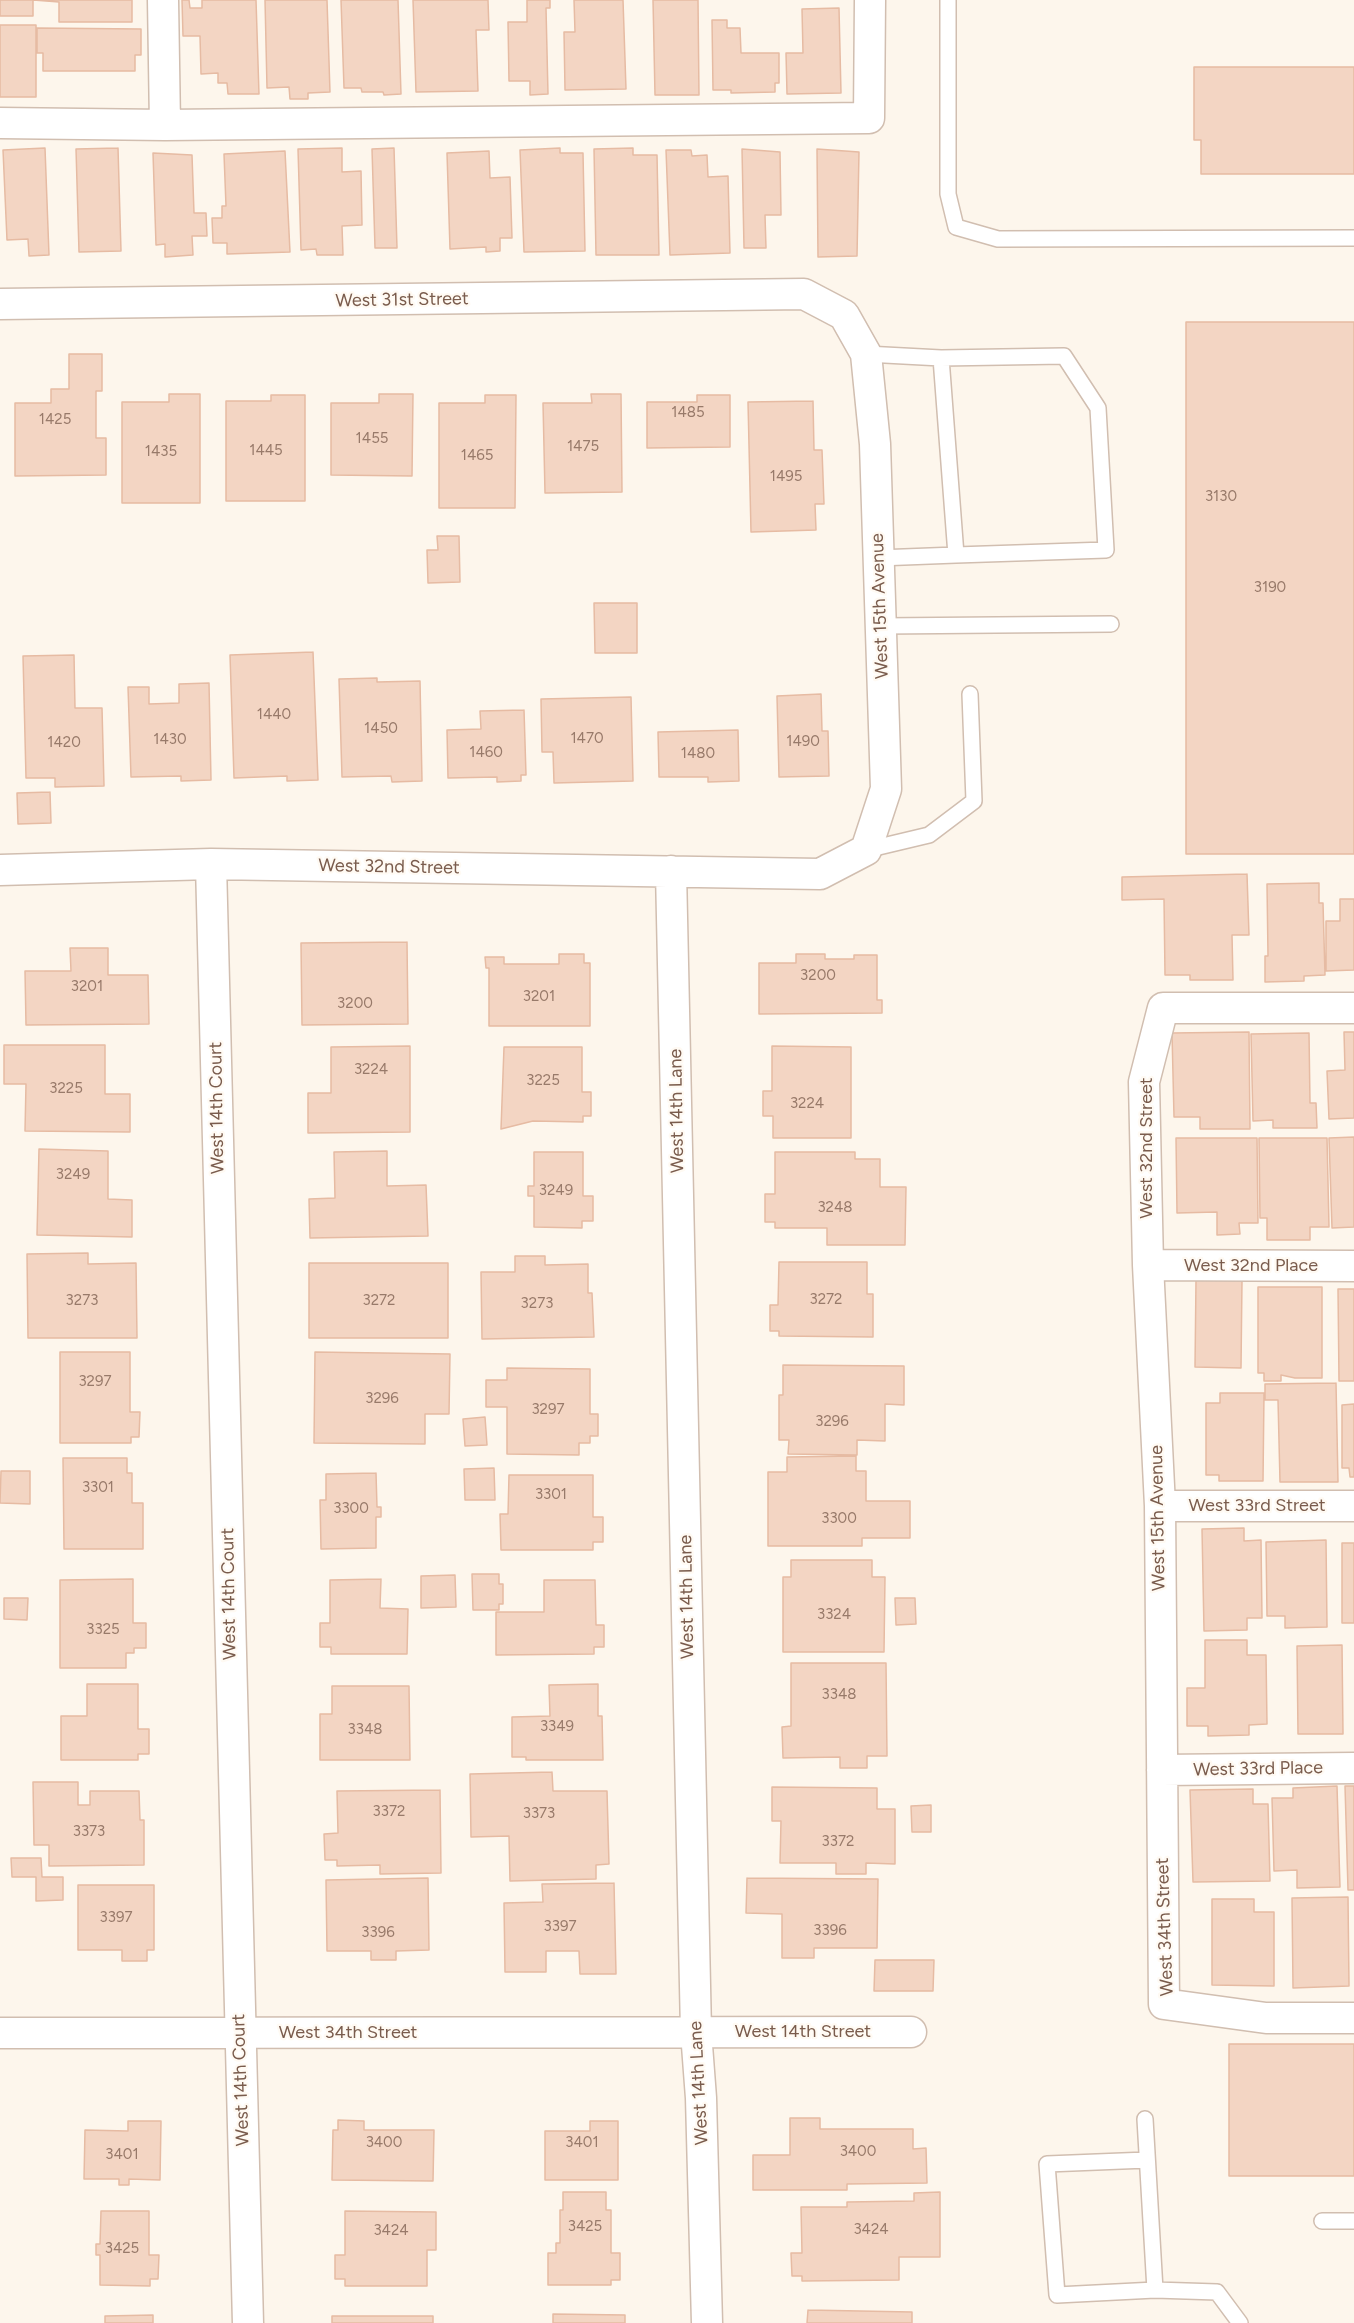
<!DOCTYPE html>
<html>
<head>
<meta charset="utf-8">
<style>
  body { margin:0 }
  canvas { display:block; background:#fdf6ec }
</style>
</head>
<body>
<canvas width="1354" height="2323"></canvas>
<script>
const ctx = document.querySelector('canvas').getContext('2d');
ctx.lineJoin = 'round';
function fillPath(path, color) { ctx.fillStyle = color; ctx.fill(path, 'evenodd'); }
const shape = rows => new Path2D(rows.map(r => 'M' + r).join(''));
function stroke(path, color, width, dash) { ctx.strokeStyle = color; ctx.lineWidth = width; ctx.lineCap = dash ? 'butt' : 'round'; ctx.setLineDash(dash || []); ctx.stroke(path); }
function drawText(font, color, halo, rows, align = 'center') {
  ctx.font = font + ' Figtree,sans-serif'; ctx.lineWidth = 4.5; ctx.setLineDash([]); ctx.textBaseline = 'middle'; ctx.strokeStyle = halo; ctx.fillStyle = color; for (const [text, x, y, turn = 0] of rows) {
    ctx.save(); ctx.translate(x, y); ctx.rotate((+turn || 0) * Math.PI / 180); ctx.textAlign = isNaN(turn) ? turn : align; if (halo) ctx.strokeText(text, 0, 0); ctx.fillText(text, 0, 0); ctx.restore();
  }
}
const building = shape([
  [0,0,33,0,33,16,0,16,0,0],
  [33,0,132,0,132,22,59,22,59,2,33,0],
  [182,0,189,0,190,8,202,8,202,0,256,0,259,94,228,94,227,83,218,83,218,73,201,74,200,36,183,36,182,0],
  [265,0,327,0,330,92,308,93,308,99,290,99,289,87,267,88,265,0],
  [341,0,398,0,401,94,384,95,383,92,362,92,361,88,344,88,341,0],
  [413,0,488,0,489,30,476,30,478,91,416,92,413,0],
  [527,0,550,0,550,8,546,8,548,94,530,95,530,81,509,81,508,22,527,22,527,0],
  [574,0,623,0,626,89,565,90,564,32,575,32,574,0],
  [653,0,698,0,699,95,655,95,653,0],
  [839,8,841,93,787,94,786,53,803,53,802,9,839,8],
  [712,20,727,20,727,28,740,28,741,53,779,53,779,83,775,83,775,92,731,93,731,90,713,90,712,20],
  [0,25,36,25,36,97,0,97,0,25],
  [37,28,141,29,141,55,135,55,135,71,43,71,43,53,37,53,37,28],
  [1194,67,1354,67,1354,174,1201,174,1201,140,1194,140,1194,67],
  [45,148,49,255,29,256,28,239,7,240,3,150,45,148],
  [118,148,121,251,79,252,76,149,118,148],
  [342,148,342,172,361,171,362,225,342,226,343,255,317,255,316,249,301,250,298,149,342,148],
  [394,148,397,248,375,248,372,149,394,148],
  [560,148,560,153,583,153,585,251,524,252,520,150,560,148],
  [633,148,633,155,657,155,659,255,596,255,594,149,633,148],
  [742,149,780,152,781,215,765,215,766,248,744,248,742,149],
  [817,149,859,152,857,256,818,257,817,149],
  [666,150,691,150,692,156,707,155,708,177,728,176,730,253,670,255,666,150],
  [285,151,290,252,227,254,227,243,213,243,212,218,222,218,222,206,226,206,224,154,285,151],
  [489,151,490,178,510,177,512,238,500,238,500,251,486,252,486,247,450,249,447,153,489,151],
  [153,153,192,155,194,213,206,213,207,236,192,236,193,255,165,257,165,244,156,245,153,153],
  [1186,322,1354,322,1354,854,1186,854,1186,322],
  [69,354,102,354,102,391,96,391,96,438,106,438,106,475,15,476,15,403,51,403,51,389,69,389,69,354],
  [169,394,200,394,200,503,122,503,122,402,169,402,169,394],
  [379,394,413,394,412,476,331,475,331,403,379,403,379,394],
  [591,394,621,394,622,492,545,493,543,403,592,403,591,394],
  [271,395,305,395,305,501,226,501,226,401,271,401,271,395],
  [485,395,516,395,515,508,439,508,439,403,485,403,485,395],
  [697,395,730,395,730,447,647,448,647,402,697,402,697,395],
  [813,401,814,450,822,450,824,504,815,504,816,530,751,532,748,402,813,401],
  [437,536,459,536,460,582,428,583,427,550,438,550,437,536],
  [594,603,637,603,637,653,595,653,594,603],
  [313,652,318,780,287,781,287,776,234,778,230,655,313,652],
  [74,655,75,708,102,708,104,786,55,787,55,778,26,778,23,656,74,655],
  [377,678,377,682,420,681,422,781,392,782,391,776,342,777,339,679,377,678],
  [209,683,211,780,181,781,181,776,131,777,128,687,149,687,149,704,179,703,179,684,209,683],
  [821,694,822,731,828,731,829,776,779,777,777,696,821,694],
  [631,697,633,781,554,783,553,752,542,752,541,699,631,697],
  [524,710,526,775,521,775,521,781,497,782,497,777,448,778,447,730,481,729,480,711,524,710],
  [738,730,739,781,708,782,708,777,659,777,658,732,738,730],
  [50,792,51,823,18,824,17,793,50,792],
  [1247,874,1249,935,1232,935,1233,980,1190,980,1190,975,1165,975,1164,899,1122,900,1122,877,1247,874],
  [1319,883,1319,903,1323,903,1325,975,1304,976,1304,981,1265,982,1265,956,1268,956,1267,884,1319,883],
  [1340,899,1354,899,1354,970,1326,971,1326,921,1340,921,1340,899],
  [407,942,408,1024,302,1025,301,943,407,942],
  [70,948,108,948,108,975,148,975,149,1024,26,1025,25,971,71,971,70,948],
  [559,954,584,954,584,963,590,963,590,1026,489,1026,489,968,486,968,485,957,504,957,504,964,559,964,559,954],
  [796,954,825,954,825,959,854,959,854,955,877,955,877,1000,882,1000,882,1013,759,1014,759,963,796,963,796,954],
  [1249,1032,1250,1129,1200,1129,1200,1117,1174,1117,1172,1033,1249,1032],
  [1344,1032,1354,1032,1354,1118,1329,1119,1327,1071,1345,1070,1344,1032],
  [1309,1033,1310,1103,1316,1103,1317,1128,1273,1128,1273,1120,1253,1121,1251,1034,1309,1033],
  [4,1045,105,1045,105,1094,130,1094,130,1132,25,1131,26,1084,4,1084,4,1045],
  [410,1046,410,1132,308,1133,308,1093,331,1093,331,1047,410,1046],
  [772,1046,851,1047,851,1138,773,1138,773,1116,763,1116,763,1091,772,1091,772,1046],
  [504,1047,582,1047,582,1092,591,1092,591,1116,583,1116,583,1122,533,1121,501,1129,504,1047],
  [1354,1137,1354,1227,1332,1228,1329,1138,1354,1137],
  [1176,1138,1257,1138,1258,1223,1239,1223,1240,1234,1217,1235,1217,1212,1177,1213,1176,1138],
  [1259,1138,1327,1138,1329,1227,1310,1227,1310,1240,1267,1240,1267,1218,1260,1218,1259,1138],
  [39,1149,108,1151,108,1199,132,1200,132,1237,37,1235,39,1149],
  [387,1151,387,1186,426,1185,428,1236,310,1238,309,1199,335,1198,334,1152,387,1151],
  [534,1152,583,1152,583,1196,593,1196,593,1221,582,1221,582,1228,534,1227,534,1196,528,1196,528,1186,534,1186,534,1152],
  [775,1152,855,1152,855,1159,880,1159,880,1187,906,1187,905,1245,827,1245,827,1228,775,1228,775,1222,765,1222,765,1194,775,1194,775,1152],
  [88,1253,88,1264,136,1263,137,1338,28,1338,27,1254,88,1253],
  [515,1256,545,1256,545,1265,588,1264,588,1293,592,1293,594,1337,482,1339,481,1272,515,1272,515,1256],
  [779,1262,867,1262,867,1294,873,1294,873,1337,779,1336,779,1331,770,1331,770,1305,778,1305,779,1262],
  [309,1263,448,1263,448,1338,309,1338,309,1263],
  [1196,1280,1242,1280,1241,1368,1195,1367,1196,1280],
  [1258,1287,1322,1287,1322,1378,1295,1378,1281,1375,1281,1381,1264,1381,1264,1373,1258,1373,1258,1287],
  [1338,1289,1354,1289,1354,1381,1339,1381,1338,1289],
  [60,1352,130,1352,130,1412,140,1412,139,1437,131,1437,131,1443,60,1443,60,1352],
  [315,1352,450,1354,449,1414,425,1414,425,1444,314,1443,315,1352],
  [783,1365,904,1366,904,1405,885,1404,885,1441,857,1440,857,1455,788,1454,789,1440,779,1440,779,1395,783,1395,783,1365],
  [507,1368,590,1369,590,1414,598,1414,598,1436,590,1436,590,1443,579,1443,579,1455,507,1454,507,1407,486,1407,486,1380,507,1380,507,1368],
  [1336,1383,1338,1482,1280,1482,1278,1400,1265,1400,1265,1384,1336,1383],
  [1220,1393,1264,1393,1263,1481,1219,1481,1219,1475,1206,1475,1206,1403,1220,1403,1220,1393],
  [1354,1404,1354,1477,1350,1477,1349,1468,1342,1468,1342,1405,1354,1404],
  [485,1417,487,1445,465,1446,463,1419,485,1417],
  [856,1456,856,1471,866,1471,866,1501,910,1501,910,1538,862,1538,862,1546,768,1546,768,1472,787,1472,787,1457,856,1456],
  [63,1458,127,1458,127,1473,132,1473,132,1503,143,1503,143,1549,64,1549,63,1458],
  [494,1468,495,1500,465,1500,464,1469,494,1468],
  [1,1471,30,1471,30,1504,0,1503,1,1471],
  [376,1473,377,1507,381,1507,381,1517,376,1517,376,1548,321,1549,320,1500,326,1500,326,1474,376,1473],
  [509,1475,593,1475,593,1517,603,1517,603,1542,593,1542,593,1550,501,1550,500,1514,508,1514,509,1475],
  [1244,1528,1244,1541,1261,1540,1262,1618,1247,1618,1247,1630,1204,1631,1202,1529,1244,1528],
  [1326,1540,1327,1627,1285,1628,1285,1616,1267,1616,1266,1542,1326,1540],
  [1342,1543,1354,1543,1354,1623,1342,1623,1342,1543],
  [791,1560,872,1560,872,1577,885,1577,884,1652,783,1652,783,1577,791,1577,791,1560],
  [472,1574,499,1574,499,1584,503,1584,503,1604,499,1604,499,1610,473,1610,472,1574],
  [455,1575,456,1607,421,1608,421,1576,455,1575],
  [133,1579,133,1623,146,1623,146,1648,134,1648,134,1653,126,1653,126,1668,60,1668,60,1580,133,1579],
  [381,1579,380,1608,408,1609,407,1654,331,1654,331,1647,320,1647,320,1623,330,1623,330,1580,381,1579],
  [544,1580,595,1580,596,1625,604,1625,604,1647,594,1647,594,1654,496,1655,496,1612,544,1612,544,1580],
  [4,1598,28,1598,27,1620,4,1619,4,1598],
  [895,1598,915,1598,916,1624,896,1625,895,1598],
  [1205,1640,1247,1640,1247,1655,1266,1655,1267,1724,1249,1725,1249,1735,1208,1736,1208,1726,1187,1726,1187,1688,1205,1688,1205,1640],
  [1342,1645,1343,1734,1298,1734,1297,1646,1342,1645],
  [791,1663,886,1663,887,1756,867,1756,867,1768,840,1768,840,1757,783,1758,782,1727,791,1726,791,1663],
  [87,1684,138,1684,138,1729,149,1729,149,1754,138,1754,138,1760,61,1760,61,1716,87,1716,87,1684],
  [598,1684,598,1716,602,1716,603,1760,526,1760,526,1757,512,1757,512,1717,550,1716,549,1685,598,1684],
  [332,1686,409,1686,410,1760,320,1760,320,1714,332,1714,332,1686],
  [552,1772,553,1791,607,1791,609,1864,596,1865,596,1879,510,1881,509,1836,471,1837,470,1774,552,1772],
  [33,1782,78,1782,78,1805,90,1805,90,1791,139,1791,140,1820,144,1820,144,1865,49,1866,49,1845,34,1845,33,1782],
  [1337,1786,1340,1887,1297,1888,1297,1870,1274,1871,1272,1798,1293,1798,1293,1788,1337,1786],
  [1345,1786,1354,1786,1354,1890,1348,1890,1345,1786],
  [772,1787,877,1788,877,1809,895,1809,895,1864,866,1863,866,1874,836,1874,836,1863,780,1863,781,1821,772,1821,772,1787],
  [1253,1789,1253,1804,1268,1804,1270,1881,1193,1882,1190,1790,1253,1789],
  [440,1790,441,1873,380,1874,380,1865,337,1866,337,1860,325,1860,324,1834,338,1833,337,1791,440,1790],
  [931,1805,931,1832,912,1832,911,1806,931,1805],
  [11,1858,41,1858,42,1877,63,1877,63,1900,36,1901,36,1877,12,1877,11,1858],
  [428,1878,429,1950,396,1951,396,1960,371,1960,371,1951,327,1951,326,1880,428,1878],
  [747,1878,878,1879,877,1948,814,1948,814,1958,782,1958,782,1914,746,1913,747,1878],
  [614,1883,616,1974,580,1974,579,1951,546,1951,546,1972,505,1972,504,1903,543,1902,542,1884,614,1883],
  [78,1885,154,1885,154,1950,147,1950,147,1961,122,1961,122,1950,78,1950,78,1885],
  [1348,1897,1349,1986,1293,1988,1292,1898,1348,1897],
  [1212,1899,1254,1899,1254,1912,1274,1912,1274,1986,1212,1985,1212,1899],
  [875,1960,934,1960,933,1991,874,1991,875,1960],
  [1229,2044,1354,2044,1354,2176,1229,2176,1229,2044],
  [790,2118,820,2118,820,2129,913,2129,913,2149,926,2148,927,2183,847,2184,847,2190,753,2190,753,2155,790,2155,790,2118],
  [338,2120,364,2121,364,2130,434,2130,433,2181,332,2180,333,2130,338,2130,338,2120],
  [128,2121,161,2121,160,2180,129,2179,129,2185,119,2185,119,2179,84,2179,85,2130,128,2131,128,2121],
  [590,2121,618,2121,618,2180,545,2180,545,2131,590,2131,590,2121],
  [563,2192,606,2192,606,2210,611,2210,611,2253,620,2253,620,2280,611,2280,611,2285,548,2285,548,2253,556,2253,556,2243,560,2243,560,2210,563,2210,563,2192],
  [940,2192,940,2257,899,2257,899,2280,802,2281,802,2276,792,2276,791,2253,802,2253,801,2207,847,2207,847,2202,914,2201,914,2193,940,2192],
  [101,2211,149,2211,149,2255,159,2255,158,2279,150,2279,150,2286,100,2285,100,2255,96,2255,96,2244,100,2244,101,2211],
  [345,2211,436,2212,436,2250,427,2250,427,2286,345,2286,345,2279,335,2279,335,2255,345,2255,345,2211],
  [808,2310,912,2312,912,2323,807,2323,808,2310],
  [553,2314,625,2315,625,2323,553,2323,553,2314],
  [153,2315,153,2323,105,2323,105,2316,153,2315],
  [332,2316,433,2316,433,2323,332,2323,332,2316]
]);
fillPath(building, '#f3d5c3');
stroke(building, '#e6bba3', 1.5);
const lane = shape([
  [948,0,948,194,956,227,998,239,1354,238],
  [866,354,941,358,1064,356,1098,408,1106,550,956,555,941,358],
  [878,558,956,555],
  [882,626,1111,624],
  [866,850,929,835,974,801,970,694],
  [1145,2119,1155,2290,1217,2292,1240,2323],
  [1147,2160,1047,2164,1057,2295,1155,2290],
  [1322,2221,1354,2221]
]);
const street = shape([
  [163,0,165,125],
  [0,123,165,125,869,118,870,0],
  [0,304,804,294,844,315,866,354,875,444,886,789,866,850,820,874,211,864,0,870],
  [211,864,248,2323],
  [671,871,696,2032,701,2098,707,2323],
  [1354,1008,1163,1008,1144,1082,1148,1265,1160,1506,1164,2004,1266,2018,1354,2018],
  [1148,1265,1354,1266],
  [1160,1506,1354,1506],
  [1162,1770,1354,1768],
  [0,2033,911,2032]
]);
stroke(lane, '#d1beb0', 18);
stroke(street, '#d1beb0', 33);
stroke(lane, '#fff', 15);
stroke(street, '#fff', 30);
drawText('15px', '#987a6a', null, [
  ["1485",688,413],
  ["1425",55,420],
  ["1455",372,439],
  ["1475",583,447],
  ["1445",266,451],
  ["1435",161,452],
  ["1465",477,456],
  ["1495",786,477],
  ["3130",1221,497],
  ["3190",1270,588],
  ["1440",274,715],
  ["1450",381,729],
  ["1470",587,739],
  ["1430",170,740],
  ["1490",803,742],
  ["1420",64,743],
  ["1460",486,753],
  ["1480",698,754],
  ["3200",818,976],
  ["3201",87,987],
  ["3201",539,997],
  ["3200",355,1004],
  ["3224",371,1070],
  ["3225",543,1081],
  ["3225",66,1089],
  ["3224",807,1104],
  ["3249",73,1175],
  ["3249",556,1191],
  ["3248",835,1208],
  ["3272",826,1300],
  ["3273",82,1301],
  ["3272",379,1301],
  ["3273",537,1304],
  ["3297",95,1382],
  ["3296",382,1399],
  ["3297",548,1410],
  ["3296",832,1422],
  ["3301",98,1488],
  ["3301",551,1495],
  ["3300",351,1509],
  ["3300",839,1519],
  ["3324",834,1615],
  ["3325",103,1630],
  ["3348",839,1695],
  ["3349",557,1727],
  ["3348",365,1730],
  ["3372",389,1812],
  ["3373",539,1814],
  ["3373",89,1832],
  ["3372",838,1842],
  ["3397",116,1918],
  ["3397",560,1927],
  ["3396",830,1931],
  ["3396",378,1933],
  ["3400",384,2143],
  ["3401",582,2143],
  ["3400",858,2152],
  ["3401",122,2155],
  ["3425",585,2227],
  ["3424",871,2230],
  ["3424",391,2231],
  ["3425",122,2249]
]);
drawText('18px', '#7a5c4d', '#fffaf3', [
  ["West 31st Street",402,300,-1],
  ["West 15th Avenue",880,606,-92],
  ["West 32nd Street",389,867,1],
  ["West 14th Court",217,1108,-91],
  ["West 14th Lane",677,1111,-91],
  ["West 32nd Street",1147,1148,-90],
  ["West 32nd Place",1251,1266],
  ["West 33rd Street",1257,1506],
  ["West 15th Avenue",1158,1518,-91],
  ["West 14th Court",229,1594,-91],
  ["West 14th Lane",687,1597,-91],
  ["West 33rd Place",1258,1769,-1],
  ["West 34th Street",1165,1927,-92],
  ["West 14th Street",803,2032],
  ["West 34th Street",348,2033],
  ["West 14th Court",241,2080,-92],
  ["West 14th Lane",699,2083,-93]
]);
</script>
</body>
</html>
